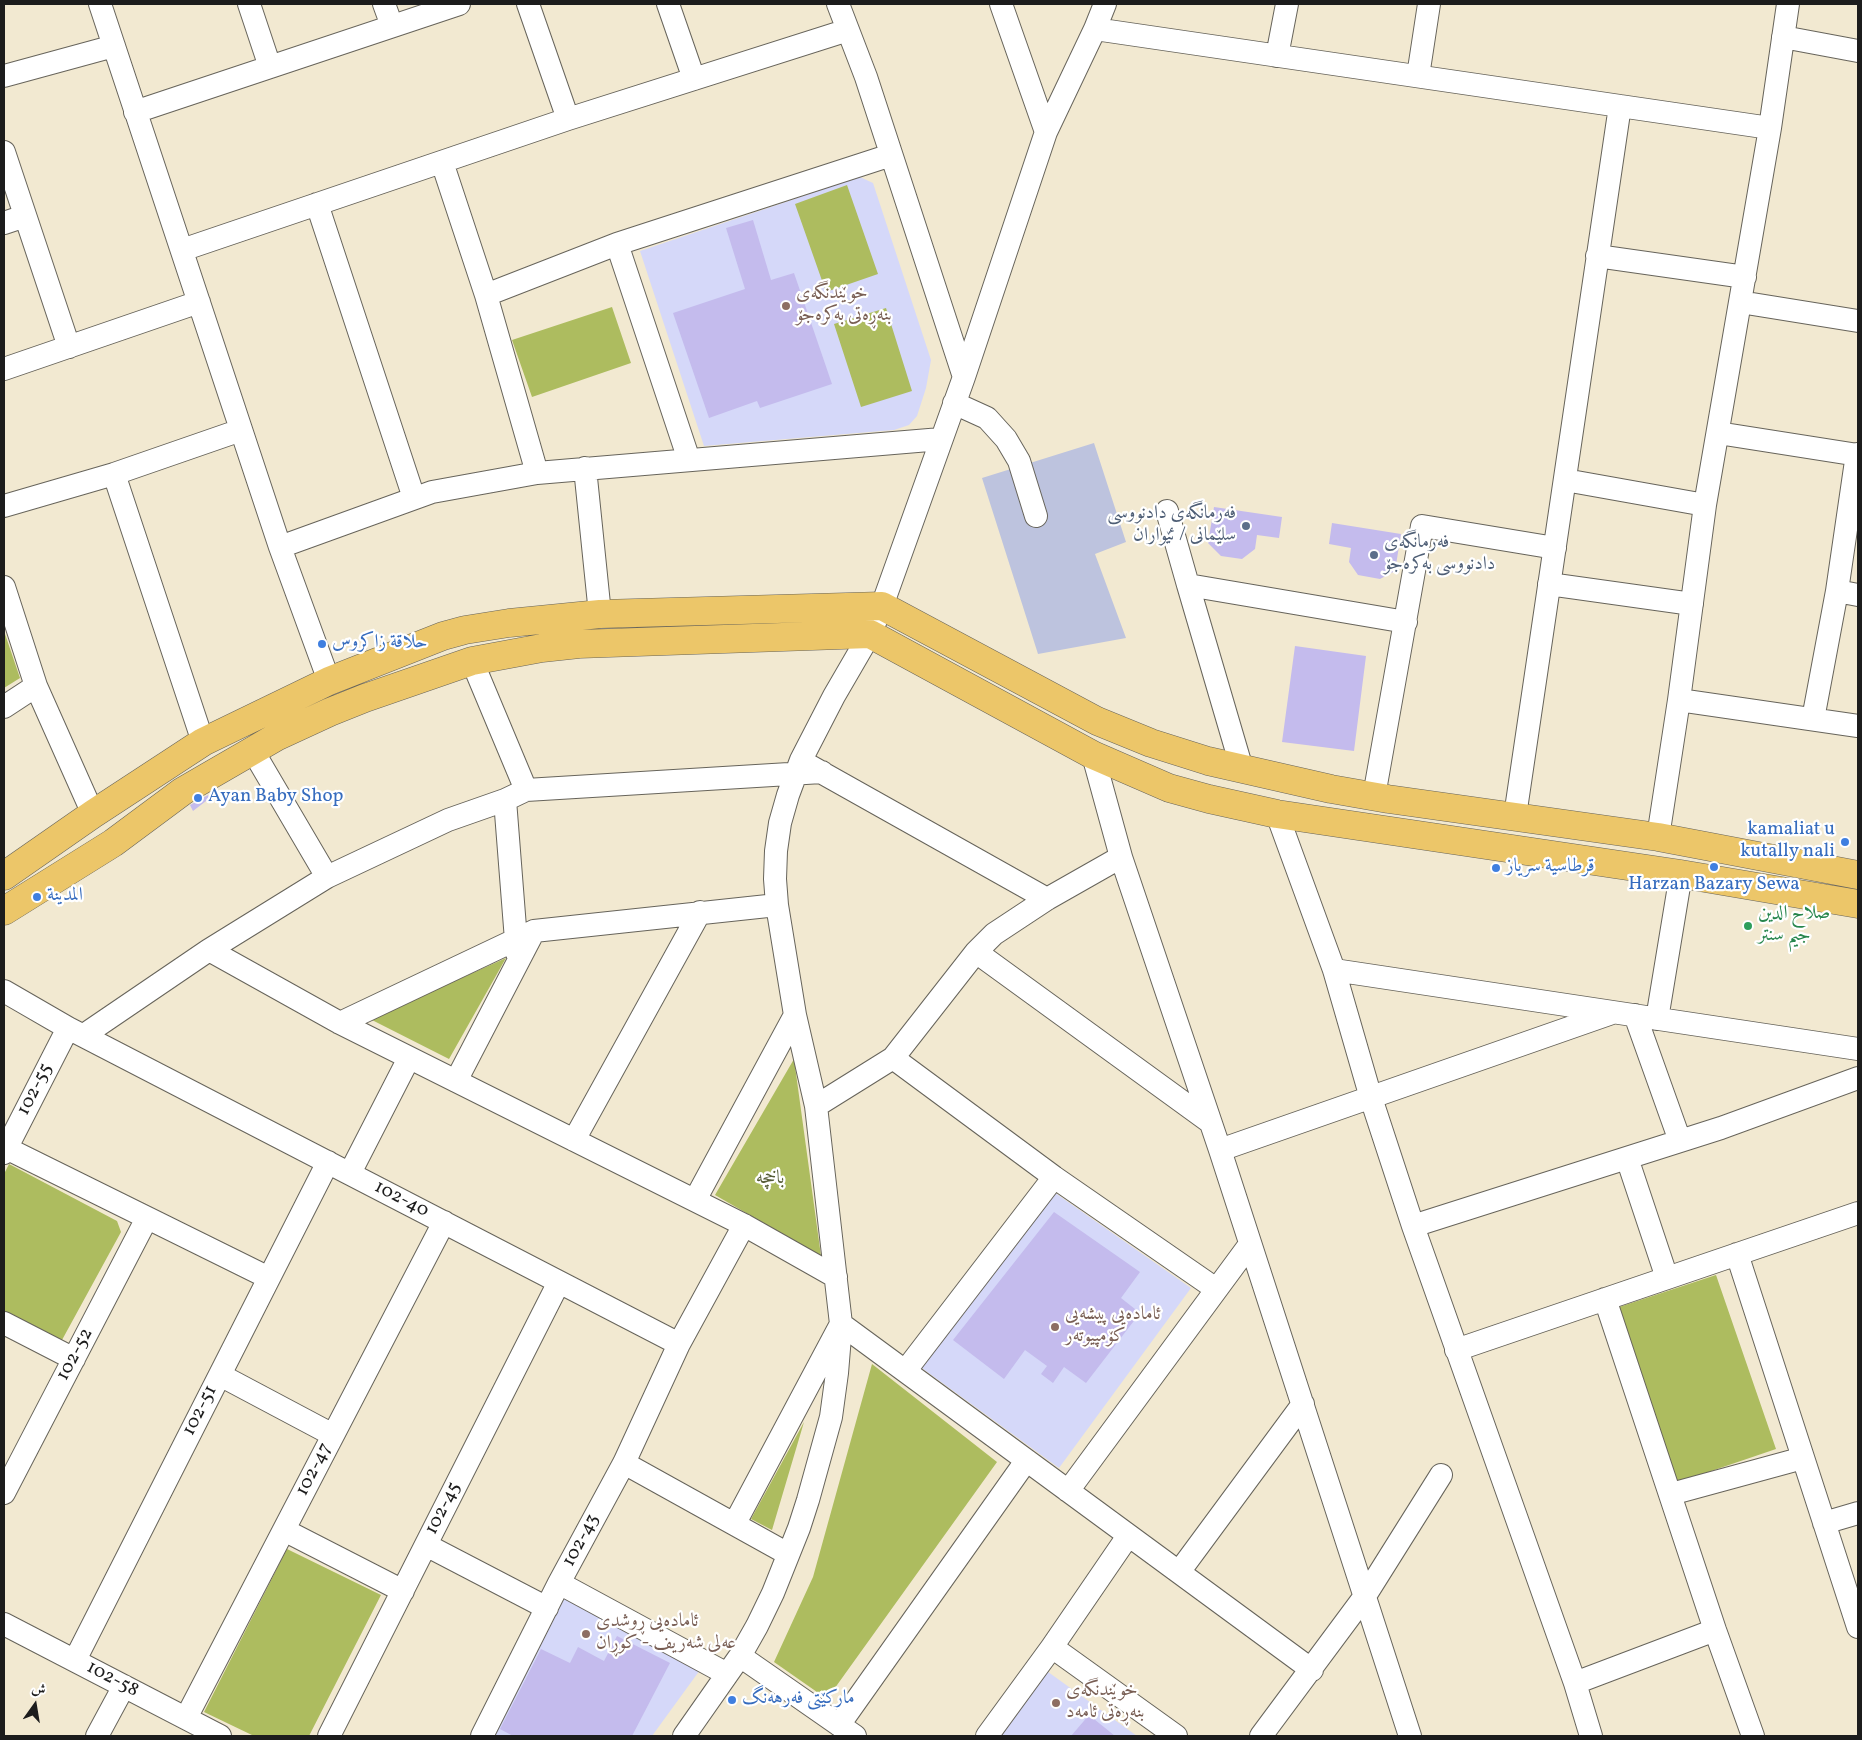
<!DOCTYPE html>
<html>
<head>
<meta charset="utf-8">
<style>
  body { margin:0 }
  #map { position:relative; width:1862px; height:1740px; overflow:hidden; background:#f2e9d1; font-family:Vollkorn,Amiri,serif }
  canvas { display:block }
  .frame { position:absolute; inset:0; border:5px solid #1c1c1c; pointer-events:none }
  .north { position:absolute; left:10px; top:1680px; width:50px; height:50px; -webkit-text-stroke:4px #fff; paint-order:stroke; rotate:13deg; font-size:14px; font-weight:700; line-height:20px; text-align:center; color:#1c1c1c }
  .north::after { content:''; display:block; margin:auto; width:18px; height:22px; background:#1c1c1c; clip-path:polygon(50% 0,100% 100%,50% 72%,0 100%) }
</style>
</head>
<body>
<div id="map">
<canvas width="1862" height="1740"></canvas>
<div class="frame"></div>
<div class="north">ش</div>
</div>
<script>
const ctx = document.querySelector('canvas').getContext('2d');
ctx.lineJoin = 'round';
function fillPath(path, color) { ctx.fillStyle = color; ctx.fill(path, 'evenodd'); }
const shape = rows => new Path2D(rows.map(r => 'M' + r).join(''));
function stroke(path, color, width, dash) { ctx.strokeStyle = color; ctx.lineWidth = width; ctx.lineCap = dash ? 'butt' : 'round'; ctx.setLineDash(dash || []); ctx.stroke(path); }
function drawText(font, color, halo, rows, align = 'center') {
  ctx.font = font + ' Vollkorn,Amiri,serif'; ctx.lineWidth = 4.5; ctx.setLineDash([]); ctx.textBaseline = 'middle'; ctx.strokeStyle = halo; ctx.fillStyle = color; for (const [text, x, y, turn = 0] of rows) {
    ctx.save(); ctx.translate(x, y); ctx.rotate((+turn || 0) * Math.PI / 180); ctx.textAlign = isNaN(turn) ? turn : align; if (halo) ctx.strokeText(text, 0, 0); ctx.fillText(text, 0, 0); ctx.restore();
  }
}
fillPath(shape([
  [860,177,873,183,931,360,926,388,917,416,909,425,894,430,704,446,640,251],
  [1051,1190,1191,1288,1059,1468,919,1366],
  [561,1597,700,1670,652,1736,488,1736],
  [1044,1669,1137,1736,997,1736]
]), '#d5d8f9');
fillPath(shape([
  [1094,443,1126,542,1095,554,1126,638,1038,654,982,478]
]), '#bdc3de');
fillPath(shape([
  [847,185,878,274,826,292,795,204],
  [612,307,631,363,532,397,512,340],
  [886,308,912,391,861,407,834,324],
  [4,631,20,678,4,688],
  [506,958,449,1059,370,1019],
  [794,1059,821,1256,715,1195],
  [9,1164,117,1221,121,1232,62,1340,4,1311,4,1174],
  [1716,1275,1776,1449,1676,1483,1616,1308],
  [872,1364,997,1462,827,1699,774,1662,813,1577],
  [804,1422,772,1530,751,1519],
  [287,1549,381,1595,309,1736,254,1736,204,1712]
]), '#adbc5f');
fillPath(shape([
  [753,220,771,280,794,273,832,384,760,408,757,401,709,418,673,313,745,289,726,228],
  [1214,507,1282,517,1279,538,1257,535,1255,549,1242,559,1221,556,1208,543],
  [1332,523,1401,534,1395,571,1380,579,1358,575,1349,562,1351,548,1329,544],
  [1295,646,1366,656,1354,751,1282,742],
  [208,795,210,798,193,811,190,805],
  [1054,1212,1140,1272,1121,1298,1140,1313,1086,1383,1064,1367,1053,1383,1041,1374,1047,1366,1025,1350,1004,1379,953,1340],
  [617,1636,670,1663,632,1736,513,1736,500,1729,541,1649,570,1663,578,1647,604,1661],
  [1089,1715,1115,1736,1071,1736]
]), '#c4bbed');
const minor = shape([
  [100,4,280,547,329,681],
  [249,4,270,67],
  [384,4,392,26],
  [528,4,568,119],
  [668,4,694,79],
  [838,4,866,77,964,377],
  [1001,4,1046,132],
  [1095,29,1770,128],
  [1783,37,1858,51],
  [1277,56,1287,4],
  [4,76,114,46],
  [1418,76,1429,4],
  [135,112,459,4],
  [4,152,69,347],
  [442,162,486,295,537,473],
  [317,204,414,498],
  [4,223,25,216],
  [617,244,689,460],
  [182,250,568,119,848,30],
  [1597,256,1745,277],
  [486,295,617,244,891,155],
  [1740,302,1858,321],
  [4,369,199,302],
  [954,403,987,418,1006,439,1019,461,1036,516],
  [1718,433,1858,455],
  [585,468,600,614],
  [114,474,203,742],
  [1565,480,1705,505],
  [4,506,114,474,241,430],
  [1167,511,1188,585],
  [280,547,432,492,537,473,941,439],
  [1549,584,1692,604],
  [4,587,36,686],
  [1837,591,1857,454],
  [472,661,526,790],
  [1679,700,1858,726],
  [4,707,36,686,93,814],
  [1813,719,1837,591,1858,595],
  [253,751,327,877],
  [1093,755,1121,857,1220,1150,1410,1736],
  [810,766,1047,899],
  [1242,769,1188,585,1406,622],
  [1374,796,1422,526,1555,548],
  [505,800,517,953],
  [1277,814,1334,970,1371,1098,1413,1226,1575,1683,1591,1736],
  [1515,816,1620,106],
  [1658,837,1679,700,1705,505,1770,128,1788,4],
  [209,950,340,1023,744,1225,836,1277],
  [976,952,1210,1122],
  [1334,970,1858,1049],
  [4,991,68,1028,679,1344,744,1225],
  [1635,1015,1680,1141],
  [1657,1019,1681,874],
  [340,1023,534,931,777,905],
  [84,1035,209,950,327,877,448,820,505,800,526,790,822,772],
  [893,1058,1054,1177,1216,1289],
  [456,1081,534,931],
  [816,1106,893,1058,976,952,994,934,1047,899,1121,857],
  [574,1140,700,912],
  [6,1148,269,1278],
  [1220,1150,1612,1013],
  [4,1153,68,1028],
  [1627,1158,1667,1278],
  [350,1173,409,1058],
  [695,1200,795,1015],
  [1413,1226,1721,1128,1858,1078],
  [1737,1254,1858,1627],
  [1605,1299,1715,1630,1753,1736],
  [4,1323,74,1359],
  [1456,1350,1858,1213],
  [906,1370,1054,1177],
  [220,1375,333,1435],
  [624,1463,788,1554],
  [1068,1491,1250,1244],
  [4,1493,147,1218],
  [1671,1494,1803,1458],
  [735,1523,841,1324,1312,1670],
  [1824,1523,1858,1513],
  [284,1530,403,1591],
  [426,1545,547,1608],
  [1179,1572,1303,1404],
  [559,1583,727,1674],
  [4,1624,220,1736],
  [1052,1647,1176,1736],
  [740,1656,855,1736],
  [75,1660,328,1162],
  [1575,1683,1715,1630],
  [186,1718,444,1222],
  [839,1725,1026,1461],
  [97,1736,124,1686],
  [329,1736,559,1282],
  [482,1736,559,1583,624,1463,679,1344],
  [684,1736,740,1656,757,1626,773,1593,799,1528,808,1500,831,1417,837,1373,841,1324,816,1106,795,1015,777,905,775,879,776,851,780,823,788,795,801,760,834,696,870,634,882,606,964,377,1046,132,1095,29,1105,4],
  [987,1736,1052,1647,1128,1536],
  [1261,1736,1365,1596,1441,1475]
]);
const major = shape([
  [4,876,93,814,203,742,329,681,443,636,465,630,509,623,600,614,882,606,1097,721,1151,743,1208,761,1331,789,1388,799,1658,837,1858,875],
  [4,911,113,843,183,791,278,736,330,712,365,698,472,661,542,648,579,644,870,634,1093,755,1169,788,1209,799,1277,814,1681,874,1858,904]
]);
stroke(minor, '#67645b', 24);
stroke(major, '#67645b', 29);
stroke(minor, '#fff', 22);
stroke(major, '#ecc669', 28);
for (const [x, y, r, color] of [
  [786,306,5,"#8d6e63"],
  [1246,526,5,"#5c6f8a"],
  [1374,555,5,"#5c6f8a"],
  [322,644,5,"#3f7fe0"],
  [198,798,5,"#3f7fe0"],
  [1845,842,5,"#3f7fe0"],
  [1714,867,5,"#3f7fe0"],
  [1496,868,5,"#3f7fe0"],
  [37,897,5,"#3f7fe0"],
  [1748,926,5,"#2e9e5b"],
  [1055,1327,5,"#8d6e63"],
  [586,1634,5,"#8d6e63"],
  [732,1700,5,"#3f7fe0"],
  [1056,1703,5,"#8d6e63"]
]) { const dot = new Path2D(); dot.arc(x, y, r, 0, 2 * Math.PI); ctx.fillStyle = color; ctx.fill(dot); stroke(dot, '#fff', 2); }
drawText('19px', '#785e54', '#fff', [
  ["خوێندنگەی",796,295],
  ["بنەڕەتی بەکرەجۆ",796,317],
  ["ئامادەیی پیشەیی",1065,1316],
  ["کۆمپیوتەر",1065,1338],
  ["ئامادەیی ڕوشدی",596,1623],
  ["عەلی شەریف - کوڕان",596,1645],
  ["خوێندنگەی",1066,1692],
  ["بنەڕەتی ئامەد",1066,1714]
], 'left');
drawText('19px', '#4e5e75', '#fff', [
  ["فەرمانگەی دادنووسی",1236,515],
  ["سلێمانی / ئێواران",1236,537],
  ["فەرمانگەی",1384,544,"left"],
  ["دادنووسی بەکرەجۆ",1384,566,"left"]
], 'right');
drawText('19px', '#366cbe', '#fff', [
  ["حلاقة زاکروس",332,644],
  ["Ayan Baby Shop",208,798],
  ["kamaliat u",1835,831,"right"],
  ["kutally nali",1835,853,"right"],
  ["قرطاسية سرياز",1506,868],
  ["Harzan Bazary Sewa",1714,886,"center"],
  ["المدينة",47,897],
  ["مارکێتی فەرهەنگ",742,1700]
], 'left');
drawText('19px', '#27864d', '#fff', [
  ["صلاح الدين",1758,915],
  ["جيم سنتر",1758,937]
], 'left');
drawText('19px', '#1c1c1c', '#fff', [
  ["102-55",36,1090,-63],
  ["102-40",401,1200,27],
  ["102-52",76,1355,-62],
  ["102-51",201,1411,-63],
  ["102-47",315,1470,-63],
  ["102-45",444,1509,-63],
  ["102-43",582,1541,-62],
  ["102-58",112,1680,28]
]);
drawText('19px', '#565c37', '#fff', [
  ["باخچە",770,1180]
]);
</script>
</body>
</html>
